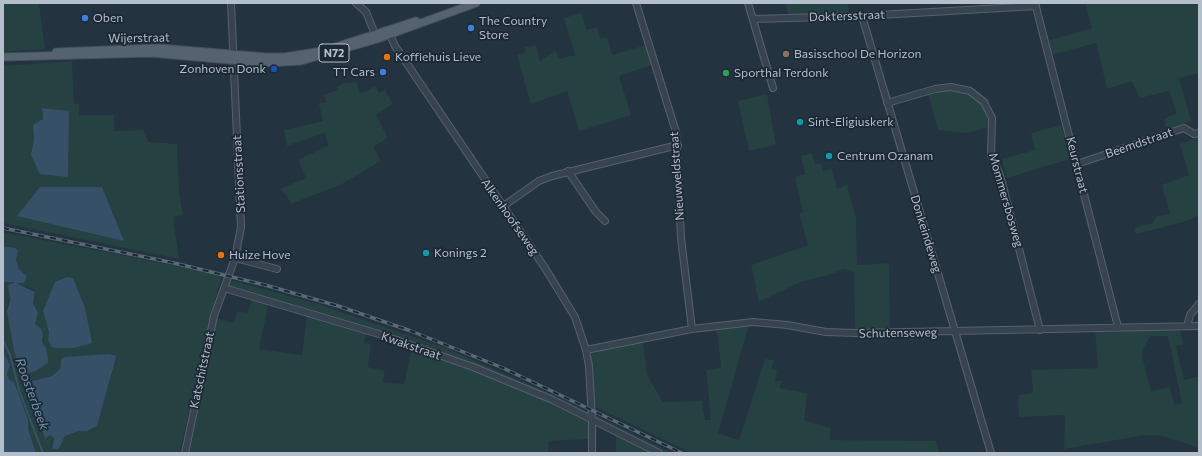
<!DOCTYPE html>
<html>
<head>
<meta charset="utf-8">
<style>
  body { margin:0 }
  #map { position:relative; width:1202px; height:456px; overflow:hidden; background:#233340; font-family:Commissioner,sans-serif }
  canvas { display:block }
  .frame { position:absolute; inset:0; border:4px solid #b4bfcb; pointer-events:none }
</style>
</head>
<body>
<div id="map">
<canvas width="1202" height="456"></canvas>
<div class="frame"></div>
</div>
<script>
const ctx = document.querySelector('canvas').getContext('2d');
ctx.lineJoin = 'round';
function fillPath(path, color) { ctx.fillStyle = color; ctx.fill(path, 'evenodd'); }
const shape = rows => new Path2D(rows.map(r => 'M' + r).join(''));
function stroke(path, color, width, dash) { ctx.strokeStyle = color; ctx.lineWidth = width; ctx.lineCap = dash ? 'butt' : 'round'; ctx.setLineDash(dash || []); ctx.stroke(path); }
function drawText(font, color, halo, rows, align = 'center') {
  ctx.font = font + ' Commissioner,sans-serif'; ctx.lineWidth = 3.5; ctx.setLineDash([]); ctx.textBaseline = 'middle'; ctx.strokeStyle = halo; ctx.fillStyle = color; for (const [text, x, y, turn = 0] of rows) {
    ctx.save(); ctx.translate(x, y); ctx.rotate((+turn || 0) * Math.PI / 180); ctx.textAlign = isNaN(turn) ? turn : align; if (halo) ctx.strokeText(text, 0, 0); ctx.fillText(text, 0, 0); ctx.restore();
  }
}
fillPath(shape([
  [3,3,39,3,45,49,3,52],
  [786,3,848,3,849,13,788,15],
  [1085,3,1199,3,1199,73,1179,78,1191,121,1167,130,1164,119,1177,113,1169,91,1140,98,1131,81,1107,89,1096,43,1051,55,1047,41,1092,28],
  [582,13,586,30,597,27,600,38,607,37,612,55,646,45,652,65,619,76,631,115,579,131,567,91,531,104,517,55,526,52,525,47,536,45,540,61,556,50,559,59,575,55,564,18],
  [72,61,74,103,79,104,79,115,114,115,114,131,143,130,149,142,177,144,179,192,183,215,173,217,179,259,3,223,3,66],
  [356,82,361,94,375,86,379,93,385,90,393,104,376,115,388,138,373,147,381,161,342,184,291,204,287,196,280,189,306,178,298,160,329,145,324,133,287,146,284,130,323,121,319,104,326,102,324,95,338,90,336,87,344,83],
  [951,90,962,91,979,101,985,108,989,127,968,133,938,130,928,93],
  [767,94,776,145,749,151,738,101],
  [1061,125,1070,159,1007,178,1002,159,1035,150,1031,133],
  [1199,137,1199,215,1187,221,1136,234,1134,228,1152,223,1157,216,1170,214,1162,185,1189,175,1180,144],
  [812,153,815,164,821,163,823,171,832,169,837,189,847,185,856,218,857,265,889,263,890,330,855,330,854,272,844,269,828,275,800,282,759,302,751,265,808,245,799,213,803,212,795,177,805,174,801,156],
  [3,232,222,275,206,332,180,453,36,453,28,427,28,420,9,380,7,376,10,365,3,352,3,282,16,282,25,273,19,269,16,260,18,251,16,248,3,246],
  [24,286,34,290,35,293,33,303,38,313,35,324,43,335,42,342,46,348,7,311,10,292],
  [64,357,115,361,97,426,87,431,79,431,65,436,59,449,51,448,54,438,50,435,45,438,36,403,35,380,52,376,58,371,61,366,61,358],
  [230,280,315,303,448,349,558,397,588,412,587,415,440,352,231,287,228,285],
  [253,298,269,302,259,349,302,355,307,314,367,332,364,343,371,344,368,367,385,371,383,382,404,384,412,348,468,367,552,403,587,421,589,423,589,439,549,441,548,453,188,453,217,318,234,323,237,311,247,313],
  [749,324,718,433,739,440,765,359,774,360,772,369,777,370,775,381,781,381,780,388,807,393,804,420,830,428,830,440,936,441,939,453,691,453,594,406,591,354,592,352,643,342,647,375,663,402,702,401,705,420,711,420,706,370,721,368,718,337,715,329],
  [1180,330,1183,344,1176,346,1184,380,1199,376,1199,448,1163,436,1145,435,1064,449,1065,415,1019,417,1018,395,1033,393,1031,370,1098,368,1095,332],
  [1151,336,1168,336,1182,403,1174,405,1170,387,1151,391,1142,356,1144,347],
  [595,415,672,453,664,453,596,420],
  [616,434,654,453,616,453]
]), '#254141');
fillPath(shape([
  [41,108,69,111,68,177,40,174,31,155,34,139,33,125,43,119,43,112],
  [40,187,102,187,124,241,17,216],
  [3,246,16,248,18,251,16,260,19,269,27,276,24,283,16,283,35,292,33,303,38,313,35,324,41,329,43,335,42,342,46,348,48,359,48,363,36,371,25,374,22,373,14,351,7,311,10,300,8,285,15,282,3,282],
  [67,277,73,278,85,308,92,343,74,348,56,348,52,347,48,340,49,332,43,311,55,282],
  [3,352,10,365,7,375,9,380,14,382,28,420,28,428,36,453,3,453],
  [109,354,116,356,115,361,97,426,87,431,79,431,65,436,59,449,52,449,54,438,50,435,45,439,36,404,30,398,28,390,32,381,52,376,58,371,61,366,61,359,64,357]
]), '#365068');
stroke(shape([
  [3,340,10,355,20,393,43,453]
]), '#365068', 2);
const minor = shape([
  [356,3,366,12,377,39],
  [636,3,676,132,681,238,692,329],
  [748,3,773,88],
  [1035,3,1118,327],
  [862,16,991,453],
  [754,19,862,16,1036,6],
  [388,31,395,46,545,268,575,317,586,350,589,366,592,420,592,453],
  [887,103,935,89,951,87,970,91,984,102,992,118,991,155,1000,175,1040,330],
  [1077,164,1184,128,1194,134,1199,133],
  [568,171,596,212,605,221],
  [502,207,539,181,552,176,678,145],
  [235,258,277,269],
  [224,288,382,335,473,367,553,400,659,453],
  [1187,326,1190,315,1199,304],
  [586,350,692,329,753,322,787,325,826,332,856,333,1199,326],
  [185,453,214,316,235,258,241,227,231,3]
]);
const major = shape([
  [56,52,159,48,266,57,284,57,323,51,416,21],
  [3,57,151,53,264,63,301,61,377,39,476,3]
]);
stroke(minor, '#55626e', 8);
stroke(major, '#44505c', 9);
stroke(minor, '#374450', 6);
stroke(major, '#556370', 7);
const rail = shape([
  [3,228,174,263,265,285,338,306,411,331,503,368,682,453]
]);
stroke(rail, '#596977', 3.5);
stroke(rail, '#1c2935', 2, [6]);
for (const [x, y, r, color] of [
  [85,18,4,"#3f7fe0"],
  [471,28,4,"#3f7fe0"],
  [786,54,4,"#8d6e63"],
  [387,57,4,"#e8710a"],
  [274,69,4,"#1a4fb4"],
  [383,72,4,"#3f7fe0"],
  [726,73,4,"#2e9e5b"],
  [800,122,4,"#0f9aa8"],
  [829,156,4,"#0f9aa8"],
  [426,253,4,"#0f9aa8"],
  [221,255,4,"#e8710a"]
]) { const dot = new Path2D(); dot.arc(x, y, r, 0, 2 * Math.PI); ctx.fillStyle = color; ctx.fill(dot); stroke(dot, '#1c2935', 1.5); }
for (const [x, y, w] of [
  [334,53,30]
]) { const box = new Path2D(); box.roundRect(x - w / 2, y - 9, w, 18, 3); ctx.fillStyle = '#1c2935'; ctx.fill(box); stroke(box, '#b4bfcb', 1); }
drawText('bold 11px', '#b4bfcb', null, [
  ["N72",334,53]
]);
drawText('12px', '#b4bfcb', '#1c2935', [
  ["Doktersstraat",847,16,-2],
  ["Wijerstraat",139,38,-1],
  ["Beemdstraat",1139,143,-19],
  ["Keurstraat",1077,165,76],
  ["Stationsstraat",239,174,-93],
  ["Nieuwveldstraat",677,176,-94],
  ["Mommersbosweg",1006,200,74],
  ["Alkenhoofseweg",510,217,55],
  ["Donkeindeweg",926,234,73],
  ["Schutenseweg",898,333,-1],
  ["Kwakstraat",411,346,19],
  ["Katschitstraat",202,370,-78]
]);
drawText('12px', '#b4bfcb', '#1c2935', [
  ["Oben",93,18],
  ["The Country",479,21],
  ["Store",479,35],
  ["Basisschool De Horizon",794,54],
  ["Koffiehuis Lieve",395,57],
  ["Zonhoven Donk",266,69,"right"],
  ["TT Cars",375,72,"right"],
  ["Sporthal Terdonk",734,73],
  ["Sint-Eligiuskerk",808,122],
  ["Centrum Ozanam",837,156],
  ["Konings 2",434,253],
  ["Huize Hove",229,255]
], 'left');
drawText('italic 13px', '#7293b0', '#1c2935', [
  ["Roosterbeek",32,394,70]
]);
</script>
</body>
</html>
